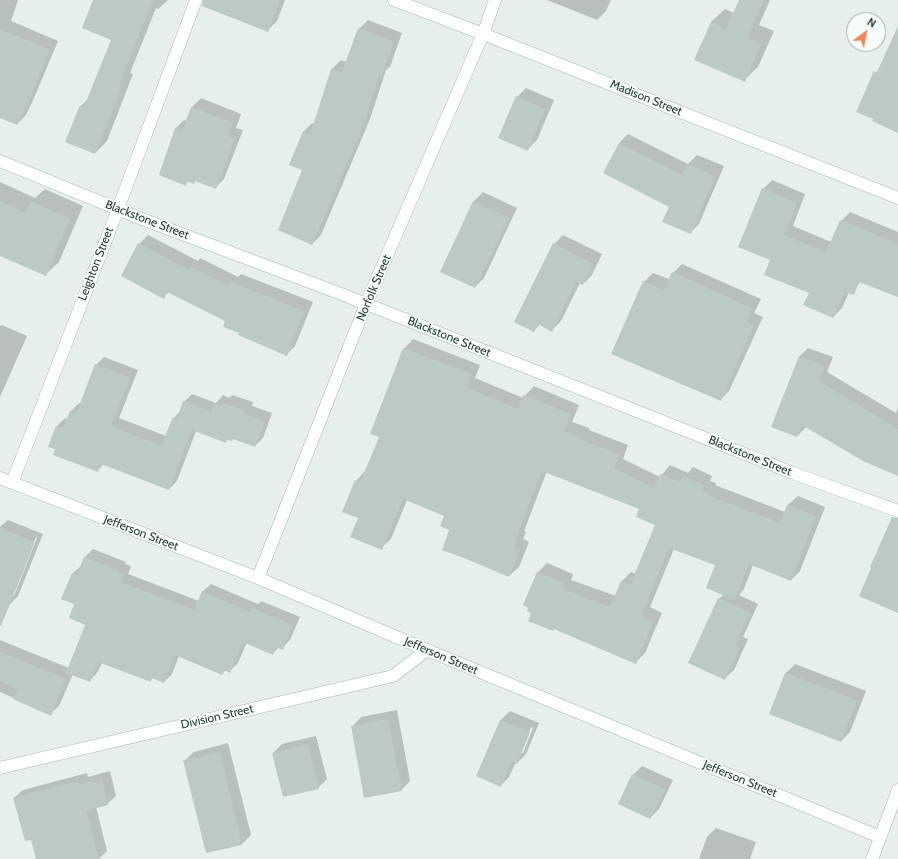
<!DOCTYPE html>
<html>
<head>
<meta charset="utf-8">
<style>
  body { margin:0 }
  #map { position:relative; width:898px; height:859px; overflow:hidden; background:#e6efeb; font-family:Cabin,sans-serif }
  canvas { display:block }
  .north { position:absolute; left:846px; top:12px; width:40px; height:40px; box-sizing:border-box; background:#f7fbf9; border:1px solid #a3b1ad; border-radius:50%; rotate:32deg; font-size:11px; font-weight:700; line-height:16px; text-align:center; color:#24423a }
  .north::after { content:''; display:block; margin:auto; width:14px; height:18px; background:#f4845f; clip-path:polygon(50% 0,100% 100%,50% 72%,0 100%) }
</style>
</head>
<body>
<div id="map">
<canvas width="898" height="859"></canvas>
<div class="north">N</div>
</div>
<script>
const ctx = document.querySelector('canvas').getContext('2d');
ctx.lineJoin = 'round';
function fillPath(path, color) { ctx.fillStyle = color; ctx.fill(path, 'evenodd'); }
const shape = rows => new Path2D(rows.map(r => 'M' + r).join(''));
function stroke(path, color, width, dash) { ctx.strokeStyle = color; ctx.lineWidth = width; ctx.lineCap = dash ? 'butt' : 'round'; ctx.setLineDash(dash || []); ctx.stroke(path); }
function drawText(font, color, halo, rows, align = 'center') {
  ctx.font = font + ' Cabin,sans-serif'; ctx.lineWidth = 3.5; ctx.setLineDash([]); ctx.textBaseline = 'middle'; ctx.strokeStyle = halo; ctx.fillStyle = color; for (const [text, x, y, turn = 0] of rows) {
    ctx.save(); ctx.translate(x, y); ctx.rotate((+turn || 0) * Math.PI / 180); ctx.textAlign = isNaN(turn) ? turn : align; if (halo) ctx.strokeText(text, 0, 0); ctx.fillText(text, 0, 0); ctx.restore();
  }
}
fillPath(shape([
  [0,0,18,0,11,21,58,41,34,98,26,115,17,124,0,117],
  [94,0,168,0,158,9,156,8,130,73,133,74,107,141,95,153,81,106,89,98,113,40],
  [231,0,285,0,277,21,268,30],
  [547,0,611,0,606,11,597,20],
  [740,0,770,0,759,25,774,31,758,67,744,80,711,22,725,9,734,13],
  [368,20,402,33,390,67,386,70,370,119,321,235,312,244,304,169,303,132,312,123,315,124,332,69,341,60,347,62,359,29],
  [526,88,554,100,537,140,528,149,517,97],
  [201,98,241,114,236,128,243,130,224,179,215,188,196,180,194,183,189,181,185,185,175,129,184,120,187,121,192,107],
  [628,134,688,164,697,155,724,166,699,224,690,233,670,206,619,143],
  [772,180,805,194,793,226,831,242,841,221,850,212,898,232,898,269,871,257,859,284,849,292,842,308,833,317,810,292,772,260,763,189],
  [0,182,35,198,45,189,83,206,59,262,45,275,0,255],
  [483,192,517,208,484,278,475,287,441,271,474,201],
  [148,235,198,261,200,258,238,277,241,274,313,302,295,346,286,355,240,332,227,320,169,292,163,297,139,244],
  [563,235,602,254,592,275,583,284,580,283,561,321,552,330,540,324,534,331,554,244],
  [682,264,761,299,754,313,763,317,729,391,720,400,644,282,653,273,669,279,673,273],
  [2,325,27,336,0,397,0,326],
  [413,339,480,365,475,378,523,398,534,386,579,405,572,422,589,428,589,430,628,445,623,459,660,477,670,465,688,473,693,467,712,476,710,481,716,483,715,485,785,512,788,505,798,496,825,507,800,571,791,580,753,565,744,589,739,595,758,604,743,637,748,639,734,670,724,679,719,599,724,594,716,564,674,549,650,607,662,613,645,653,636,662,533,613,537,573,547,563,573,574,571,580,616,596,622,581,631,572,636,574,656,524,641,508,547,471,524,531,526,532,523,539,529,542,519,567,509,576,451,529,445,515,407,500,391,539,381,548,359,517,343,511,356,481,365,471,381,436,404,349],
  [808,348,833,357,827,372,896,413,898,407,898,475,806,427,797,436,799,357],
  [104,357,138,370,119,418,166,436,174,418,181,410,184,402,192,394,216,403,223,395,229,398,232,395,253,402,252,406,272,413,263,438,255,446,234,438,228,439,226,441,196,431,177,481,169,489,104,464,97,471,50,446,57,426,65,418,67,419,70,412,79,403,81,404,96,365],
  [8,520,43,534,18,596,9,605,0,618,0,527],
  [36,537,37,538,14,596,12,596],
  [93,549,126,562,125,564,131,566,128,574,199,601,202,592,211,584,258,604,261,601,300,617,290,640,282,648,279,647,273,653,247,642,238,663,230,671,226,670,222,674,179,656,172,674,164,682,153,678,150,681,102,663,97,673,89,681,73,674,59,706,50,714,0,692,0,640,69,668,86,624,76,604,72,574,81,566,85,557],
  [795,664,866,691,850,732,841,741,770,714,786,673],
  [397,710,410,781,401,790,352,727,361,717],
  [510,711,539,723,526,754,517,763,516,762,509,777,500,786,478,776,501,720],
  [531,727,533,728,523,753,521,753],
  [316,736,327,779,318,788,273,753,282,744],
  [228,743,251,835,242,844,206,852,184,761,194,752],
  [642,766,673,780,659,809,650,818,633,775],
  [110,771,116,796,107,804,96,807,107,851,99,859,37,859,32,839,14,798,23,790,87,773,88,777],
  [716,828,756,842,750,859,699,859,707,837]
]), '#0003');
fillPath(shape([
  [93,0,153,0,119,85,122,86,95,154,65,142,80,105,84,107,111,40,82,28],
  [203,0,280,0,268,32,202,6],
  [739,0,764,0,747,38,761,44,745,82,694,60,711,22,726,29],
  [898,26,898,133,872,121,873,119,856,112,874,71,877,72],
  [358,28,394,42,381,77,379,76,362,129,312,245,278,230,302,170,289,165,303,131,310,135,331,69,342,72],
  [0,29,50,50,26,108,25,108,17,125,0,118],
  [516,96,545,109,528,151,498,138],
  [191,107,233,123,228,137,235,139,216,189,195,181,194,184,187,181,186,186,159,175,175,128,182,131],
  [619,143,682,175,687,164,715,176,691,234,662,222,669,207,603,173],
  [762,188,797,203,784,235,826,252,840,220,898,244,898,297,859,282,854,295,845,292,833,318,803,305,809,293,764,275,770,260,738,247],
  [0,201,26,213,31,201,70,219,46,276,0,256],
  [473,201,509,218,475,288,440,272],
  [138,243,189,270,191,267,229,286,231,282,304,311,287,356,238,335,239,333,223,327,225,321,167,292,164,299,121,276],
  [553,243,593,264,583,285,576,282,552,332,538,324,534,332,514,322],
  [672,272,752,308,746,322,754,326,721,401,611,354,643,281,664,290],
  [403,348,472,374,467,388,518,409,523,395,571,414,564,431,581,437,580,439,620,455,614,468,654,488,660,474,680,482,683,476,704,485,701,490,707,493,707,495,780,523,787,505,816,516,791,581,749,564,735,600,706,588,715,565,669,548,641,616,653,622,636,664,554,629,553,631,528,621,531,613,527,611,528,608,523,605,537,572,565,584,562,589,610,607,621,581,630,585,655,525,636,517,639,509,542,471,515,541,517,541,514,549,520,551,509,577,464,558,442,550,449,530,440,526,444,516,403,499,382,550,350,537,358,518,342,512,355,480,360,483,379,437,370,434],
  [799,356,824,366,819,381,898,429,898,476,863,461,802,425,797,437,771,427],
  [95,364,130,378,111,426,161,446,173,417,177,419,183,401,211,412,214,403,222,406,223,403,245,411,244,414,265,422,255,447,233,439,232,441,227,440,226,443,192,430,169,490,101,464,98,472,53,455,55,449,48,447,56,426,63,428,70,411,76,414],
  [892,517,898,518,898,613,859,596,871,568,870,567],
  [0,528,35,542,1,626,0,626],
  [84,557,118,570,118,572,124,574,121,582,194,610,202,591,250,612,252,608,293,625,283,650,276,647,273,655,243,642,230,673,224,670,222,675,175,655,164,683,152,678,151,682,98,662,90,682,66,673,85,625,69,618,74,604,61,599,72,573,77,575],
  [718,598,750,613,735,646,740,648,725,680,688,663],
  [0,652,66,679,51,716,13,699,18,689,0,681],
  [785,673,857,700,841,742,769,714],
  [388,719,402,791,364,798,351,726],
  [500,720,530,732,517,764,511,761,501,787,476,776],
  [308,744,319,789,283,797,272,753],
  [220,752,242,845,206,853,183,760],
  [632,774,665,789,650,819,618,804],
  [102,779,108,805,86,811,99,859,36,859,31,840,25,841,13,798,78,781,79,785]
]), '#bbcac4');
const minor = shape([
  [394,0,483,34,898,198],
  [0,161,142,219,336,292,793,473,898,511],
  [0,478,258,578,427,650,880,837],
  [12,483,118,209,196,0],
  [258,578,366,304,483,34,495,0],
  [0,768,393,676,427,650],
  [872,859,898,790]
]);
stroke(minor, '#a8b8b2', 13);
stroke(minor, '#fff', 12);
drawText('12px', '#24423a', '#f7fbf9', [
  ["Madison Street",646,98,22],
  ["Blackstone Street",147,220,21],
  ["Leighton Street",96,264,-69],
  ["Norfolk Street",374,288,-67],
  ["Blackstone Street",449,337,22],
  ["Blackstone Street",750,456,22],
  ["Jefferson Street",141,533,21],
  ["Jefferson Street",441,656,23],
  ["Division Street",217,717,-13],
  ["Jefferson Street",740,779,22]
]);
</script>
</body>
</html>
